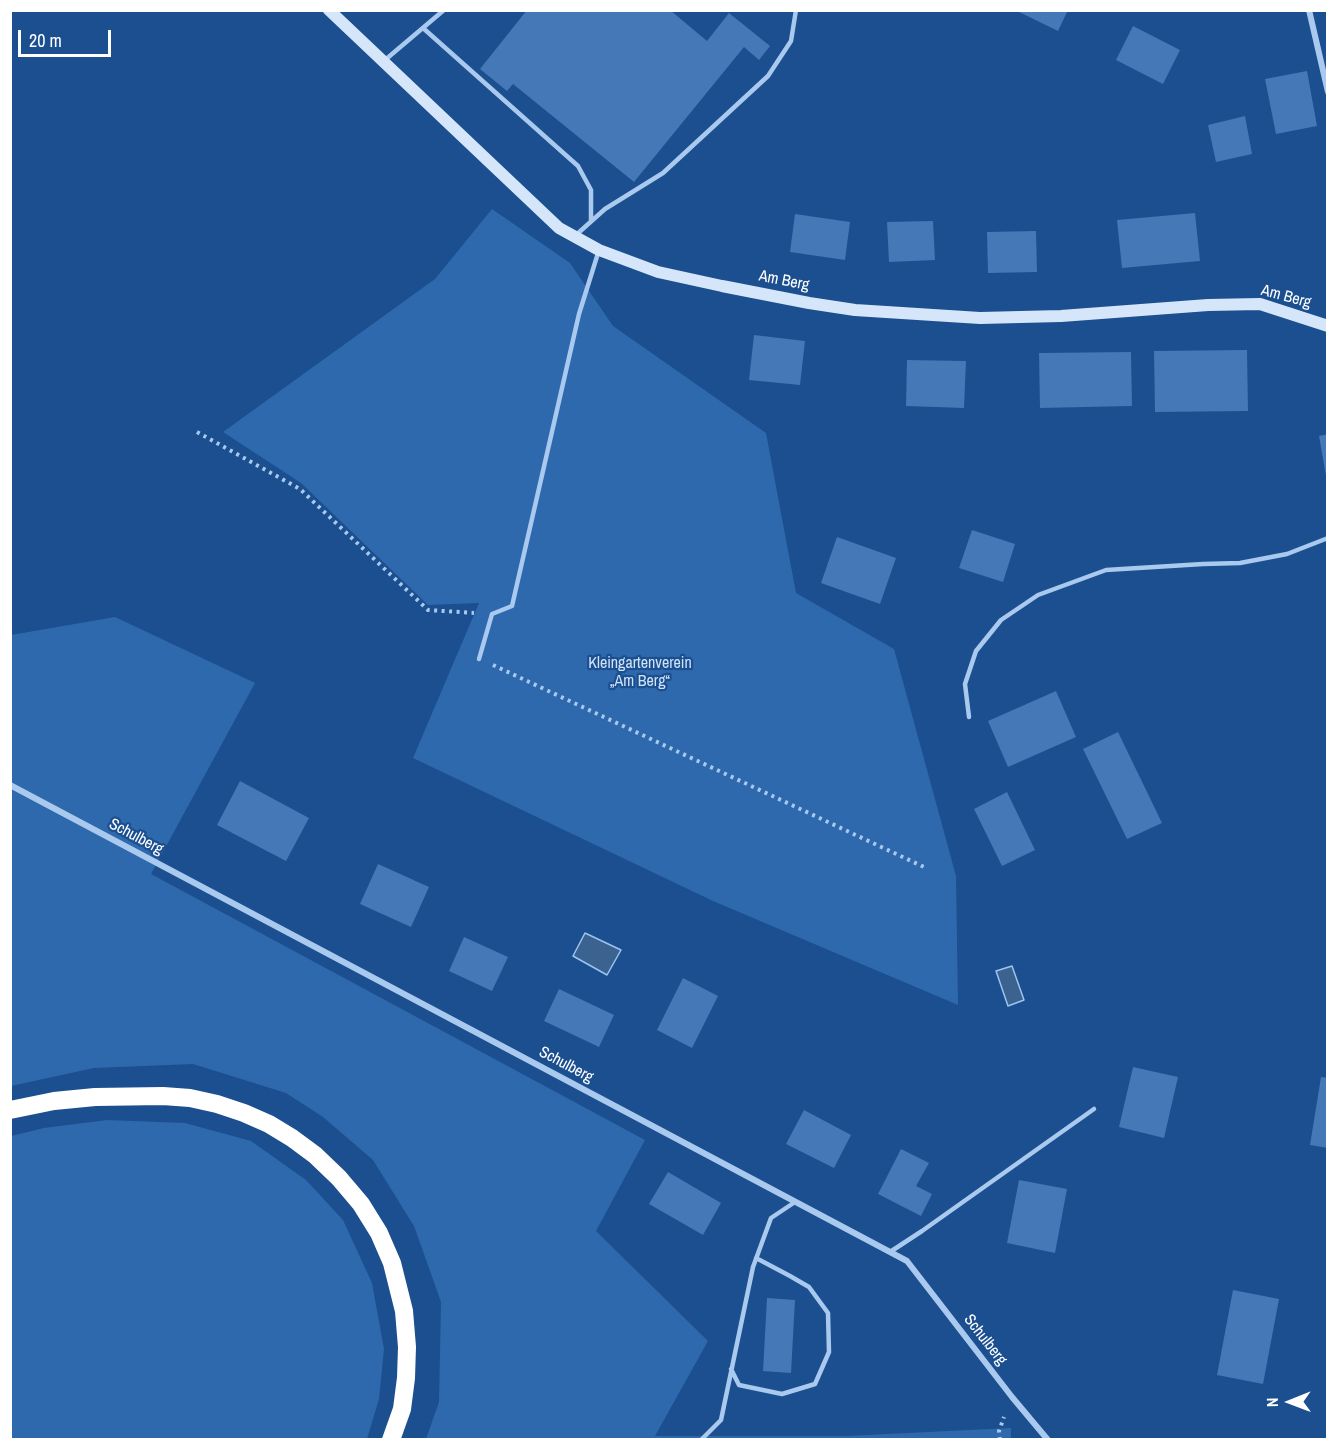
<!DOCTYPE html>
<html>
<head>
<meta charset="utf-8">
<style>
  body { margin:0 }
  #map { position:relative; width:1338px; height:1450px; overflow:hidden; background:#1b4f8f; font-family:"Archivo Narrow",sans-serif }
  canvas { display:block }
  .frame { position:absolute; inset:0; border:12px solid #fff; pointer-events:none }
  .north { position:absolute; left:1260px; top:1372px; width:60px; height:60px; -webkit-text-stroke:4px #1b4f8f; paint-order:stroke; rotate:269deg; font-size:16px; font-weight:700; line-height:24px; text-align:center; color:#fff }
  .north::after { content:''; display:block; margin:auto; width:21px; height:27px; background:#fff; clip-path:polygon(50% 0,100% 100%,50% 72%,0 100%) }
  .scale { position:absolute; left:18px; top:30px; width:93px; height:27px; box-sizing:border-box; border:3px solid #fff; border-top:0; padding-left:8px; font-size:18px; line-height:21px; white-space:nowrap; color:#fff; -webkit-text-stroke:4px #1b4f8f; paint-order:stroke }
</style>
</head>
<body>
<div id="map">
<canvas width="1338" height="1450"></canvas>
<div class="frame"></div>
<div class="north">N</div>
<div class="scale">20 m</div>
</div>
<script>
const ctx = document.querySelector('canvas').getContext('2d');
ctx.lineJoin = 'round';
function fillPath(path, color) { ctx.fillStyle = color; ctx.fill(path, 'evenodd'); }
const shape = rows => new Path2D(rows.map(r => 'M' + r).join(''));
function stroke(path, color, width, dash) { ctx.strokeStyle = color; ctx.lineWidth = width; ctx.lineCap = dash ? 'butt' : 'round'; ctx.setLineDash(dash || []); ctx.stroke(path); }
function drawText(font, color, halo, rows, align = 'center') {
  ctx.font = font + ' "Archivo Narrow",sans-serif'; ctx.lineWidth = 4.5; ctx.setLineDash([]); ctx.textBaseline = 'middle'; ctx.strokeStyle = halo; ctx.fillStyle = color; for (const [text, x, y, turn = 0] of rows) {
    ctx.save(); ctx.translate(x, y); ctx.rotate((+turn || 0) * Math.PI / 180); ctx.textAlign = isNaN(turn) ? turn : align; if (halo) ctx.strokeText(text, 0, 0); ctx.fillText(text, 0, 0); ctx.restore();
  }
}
fillPath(shape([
  [492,209,570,263,613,326,766,433,796,593,894,649,956,876,958,1005,713,901,413,758,479,603,428,605,301,483,223,432,435,279],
  [115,617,255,683,151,874,645,1140,596,1231,708,1341,655,1436,846,1436,1011,1428,1011,1439,426,1439,439,1402,441,1302,414,1226,373,1160,323,1117,286,1093,193,1064,94,1068,11,1086,11,635],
  [107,1120,185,1123,251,1141,306,1180,343,1220,372,1283,384,1349,379,1399,367,1439,11,1439,11,1136,44,1128]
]), '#2e69ad');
const water = shape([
  [585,933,621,950,607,975,573,956,585,933],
  [1012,966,1024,1000,1008,1006,996,971,1012,966]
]);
fillPath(water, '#3c6290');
stroke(water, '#9cc4f0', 1.5);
fillPath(shape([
  [527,10,670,10,707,41,729,13,770,46,759,60,744,47,634,182,513,84,507,91,480,69],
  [1015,10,1068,10,1058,31],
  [1133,26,1180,50,1163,84,1116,60],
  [1307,71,1317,126,1276,134,1265,79],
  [1245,116,1252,154,1216,162,1208,125],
  [1195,213,1200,261,1122,268,1117,220],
  [795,214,850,222,845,260,790,252],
  [933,221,935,260,889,262,887,222],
  [1036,231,1037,272,988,273,987,232],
  [754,335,805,341,800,385,749,380],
  [1247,350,1248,411,1155,412,1154,351],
  [1131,352,1132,406,1040,408,1039,353],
  [907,360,966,361,964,408,906,406],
  [1328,434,1328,476,1326,476,1319,436],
  [972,530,1015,544,1003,582,959,568],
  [837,537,896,558,880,604,821,583],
  [1056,691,1076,737,1008,767,988,721],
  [1118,732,1162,823,1127,839,1083,749],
  [240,781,309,818,286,861,217,825],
  [1007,792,1035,850,1002,866,974,809],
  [378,864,429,887,411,927,360,904],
  [464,937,508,957,492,991,449,971],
  [683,978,718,996,692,1048,657,1030],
  [559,989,614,1015,599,1047,544,1021],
  [1133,1067,1178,1077,1164,1138,1119,1127],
  [1321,1077,1328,1078,1328,1148,1310,1145],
  [804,1110,851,1135,834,1168,786,1144],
  [901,1149,929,1163,916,1186,932,1194,921,1216,878,1194],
  [668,1172,721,1203,703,1235,649,1204],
  [1019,1180,1067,1189,1055,1253,1007,1243],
  [1233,1290,1279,1299,1263,1384,1217,1375],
  [767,1298,795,1300,791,1373,763,1371]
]), '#4478b7');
stroke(shape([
  [197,432,300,489,428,610,474,613],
  [493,665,924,867],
  [1000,1440,999,1431,1004,1417]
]), '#a9c9ee', 4, [3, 4.5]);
stroke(shape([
  [423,28,578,166,591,190,591,221],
  [385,60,444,10],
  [576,235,605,209,663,173,768,76,791,41,796,10],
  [479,659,492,614,512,606,579,314,599,250],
  [969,717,965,684,976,651,1001,620,1038,595,1106,570,1203,564,1240,563,1287,554,1328,538],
  [890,1252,922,1231,1094,1109],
  [731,1369,739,1385,782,1394,815,1384,829,1352,828,1313,809,1287,790,1276,756,1258],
  [701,1440,721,1420,753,1267,771,1218,795,1202]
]), '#a9c9ee', 4.5);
stroke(shape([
  [1309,10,1328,92],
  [10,785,907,1261,1012,1397,1048,1440]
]), '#a9c9ee', 6);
stroke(shape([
  [329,10,559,228,599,250,658,272,722,286,809,303,855,310,980,318,1061,316,1208,305,1260,304,1328,326]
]), '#d6e6fa', 12);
stroke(shape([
  [10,1110,54,1101,95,1097,163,1096,190,1098,217,1104,244,1113,269,1124,292,1138,315,1155,339,1178,361,1204,379,1233,392,1263,404,1311,407,1347,406,1378,402,1409,391,1440]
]), '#fff', 18);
drawText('16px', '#fff', '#1b4f8f', [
  ["Am Berg",784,281,11],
  ["Am Berg",1286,297,15],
  ["Schulberg",136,837,28],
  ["Schulberg",566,1065,28],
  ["Schulberg",985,1340,52]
]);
drawText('16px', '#cfe3fa', '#1b4f8f', [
  ["Kleingartenverein",640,664],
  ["„Am Berg“",640,682]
]);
</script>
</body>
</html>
